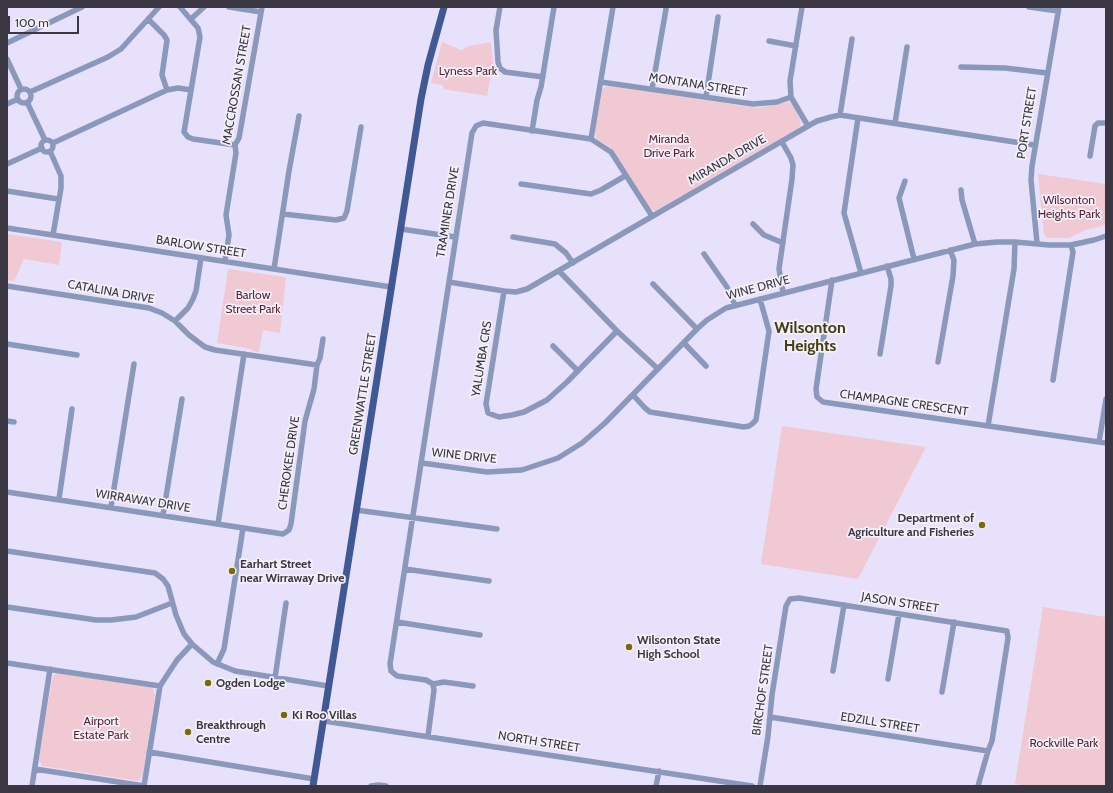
<!DOCTYPE html>
<html>
<head>
<meta charset="utf-8">
<style>
  body { margin:0 }
  #map { position:relative; width:1113px; height:793px; overflow:hidden; background:#e8e1fb; font-family:Cabin,sans-serif }
  canvas { display:block }
  .frame { position:absolute; inset:0; border:8px solid #3a3742; pointer-events:none }
  .scale { position:absolute; left:8px; top:16px; width:71px; height:18px; box-sizing:border-box; border:2px solid #3a3742; border-top:0; padding-left:5px; font-size:12px; line-height:14px; white-space:nowrap; color:#3a3742; -webkit-text-stroke:3px #f4f1fb; paint-order:stroke }
</style>
</head>
<body>
<div id="map">
<canvas width="1113" height="793"></canvas>
<div class="frame"></div>
<div class="scale">100 m</div>
</div>
<script>
const ctx = document.querySelector('canvas').getContext('2d');
ctx.lineJoin = 'round';
function fillPath(path, color) { ctx.fillStyle = color; ctx.fill(path, 'evenodd'); }
const shape = rows => new Path2D(rows.map(r => 'M' + r).join(''));
function stroke(path, color, width, dash) { ctx.strokeStyle = color; ctx.lineWidth = width; ctx.lineCap = dash ? 'butt' : 'round'; ctx.setLineDash(dash || []); ctx.stroke(path); }
function drawText(font, color, halo, rows, align = 'center') {
  ctx.font = font + ' Cabin,sans-serif'; ctx.lineWidth = 3.5; ctx.setLineDash([]); ctx.textBaseline = 'middle'; ctx.strokeStyle = halo; ctx.fillStyle = color; for (const [text, x, y, turn = 0] of rows) {
    ctx.save(); ctx.translate(x, y); ctx.rotate((+turn || 0) * Math.PI / 180); ctx.textAlign = isNaN(turn) ? turn : align; if (halo) ctx.strokeText(text, 0, 0); ctx.fillText(text, 0, 0); ctx.restore();
  }
}
fillPath(shape([
  [442,42,461,50,469,46,491,42,493,64,487,96,443,89,443,85,431,83],
  [610,86,758,108,789,102,793,105,801,122,800,127,655,211,651,209,648,205,610,147,597,139,596,137,595,132,602,90,605,87],
  [1038,174,1106,184,1106,225,1085,230,1069,238,1047,238,1044,234],
  [7,234,62,242,59,265,24,259,14,281,7,280],
  [228,269,286,277,280,333,263,330,259,352,252,351,251,349,217,343],
  [782,426,926,447,858,579,761,564],
  [1043,607,1106,617,1106,786,1030,786,1015,784],
  [58,673,151,687,153,689,155,695,143,774,141,778,138,781,42,766,39,759,52,679,54,675]
]), '#f0c9d2');
stroke(shape([
  [180,7,198,28,200,37,184,132,188,137,193,139,235,145],
  [229,7,261,12],
  [500,7,496,30,498,62,500,68,505,72,543,77],
  [802,7,790,81,791,97,808,126],
  [1029,7,1058,11],
  [148,19,164,35,167,40,162,75,167,90],
  [191,19,204,7],
  [769,41,796,46],
  [7,43,82,7],
  [7,59,21,89],
  [961,67,1005,68,1047,73],
  [601,82,753,104,777,102,791,97],
  [652,89,666,9],
  '17 96a7 7 0 1 1 14 0a7 7 0 1 1-14 0Z',
  [30,92,108,57,121,49,159,7],
  [706,97,718,17],
  [27,102,45,140],
  [7,104,18,99],
  [840,115,852,39],
  [858,118,844,213,861,273],
  [895,123,907,47],
  [532,131,537,100,541,87,554,7],
  [591,139,613,7],
  '41 146a6 6 0 1 1 12 0a6 6 0 1 1-12 0Z',
  [782,142,791,158,793,165,792,179,779,269,783,292],
  [53,143,167,90,178,88,191,90],
  [50,151,61,176,61,188,53,235],
  [1090,156,1095,126,1098,123,1106,123],
  [7,164,42,148],
  [905,181,899,198,914,259],
  [521,184,591,194,601,190,625,176],
  [961,190,962,200,975,244],
  [7,191,58,199],
  [283,214,336,220,344,218,347,211,361,127],
  [753,224,764,235,783,243],
  [7,228,391,287],
  [401,229,455,237],
  [513,237,555,244,566,253,573,263],
  [1037,243,1031,180,1032,166,1059,7],
  [704,254,727,287,735,305],
  [225,261,229,235,226,215,236,153,235,145,239,138,262,7],
  [274,269,289,171,299,116],
  [559,271,617,331,658,369],
  [832,280,816,389,817,397,823,402,1106,443],
  [449,282,504,291,516,292,527,289,808,126,817,121,831,117,840,115,1034,145],
  [653,284,697,329],
  [7,286,149,308,162,313,175,321,189,335,205,347,215,350,317,365],
  [504,291,486,404,488,413,499,417,512,415,524,412,547,400,567,382,617,331],
  [175,321,188,308,193,299,196,291,201,258],
  [684,343,706,366],
  [7,344,77,355],
  [553,346,578,371],
  [880,354,891,286,891,279,887,266],
  [938,362,953,276,954,260,950,250],
  [1053,380,1073,252,1071,245],
  [633,395,645,408,650,412,744,427,749,426,752,424,756,420,769,331,760,299],
  [7,421,14,422],
  [988,426,1014,269,1015,242],
  [1099,442,1106,399],
  [422,463,487,472,522,470,558,458,582,443,605,423,697,329,707,320,726,308,975,244,997,242,1015,242,1049,245,1071,245,1094,240,1106,236],
  [7,492,283,534,289,530,291,524,305,421,314,389,317,365,320,358,323,339],
  [59,499,72,409],
  [111,507,134,364],
  [356,510,497,529],
  [163,515,182,399],
  [218,524,244,354],
  [7,551,155,573,163,579,168,586,176,615,184,634,192,644,213,662,235,671,328,686],
  [405,569,489,581],
  [7,607,96,620,111,620,136,617,172,603],
  [397,622,480,635],
  [7,663,160,686],
  [217,664,224,649,243,528],
  [833,671,844,605],
  [275,678,286,603],
  [888,679,899,614],
  [473,686,444,682,433,684,426,680,397,676,391,671,390,664,472,133,476,126,483,123,591,139,611,152,652,216],
  [942,692,954,622],
  [770,717,988,751],
  [324,721,752,786],
  [428,736,434,690,433,684],
  [149,752,314,779],
  [35,769,144,786,160,686,177,660,192,644],
  [32,786,50,669],
  [371,786,379,785,386,786],
  [656,786,659,771],
  [760,786,768,736,772,695,786,606,790,599,799,598,1007,631,1008,638,992,741,988,751,978,786]
]), '#8a99bb', 5.5);
stroke(shape([
  [313,786,421,99,428,65,444,7]
]), '#405894', 7);
for (const [x, y, r, color] of [
  [982,525,4,"#7a6c05"],
  [232,571,4,"#7a6c05"],
  [629,647,4,"#7a6c05"],
  [208,683,4,"#7a6c05"],
  [284,715,4,"#7a6c05"],
  [188,732,4,"#7a6c05"]
]) { const dot = new Path2D(); dot.arc(x, y, r, 0, 2 * Math.PI); ctx.fillStyle = color; ctx.fill(dot); stroke(dot, '#f4f1fb', 1.5); }
drawText('12px', '#5b1f32', '#f4f1fb', [
  ["Lyness Park",468,71],
  ["Miranda",669,139],
  ["Drive Park",669,153],
  ["Wilsonton",1069,200],
  ["Heights Park",1069,214],
  ["Barlow",253,295],
  ["Street Park",253,309],
  ["Airport",101,721],
  ["Estate Park",101,735],
  ["Rockville Park",1064,743]
]);
drawText('12px', '#3a3742', '#f4f1fb', [
  ["MACCROSSAN STREET",237,85,-80],
  ["MONTANA STREET",698,85,9],
  ["PORT STREET",1027,123,-81],
  ["MIRANDA DRIVE",727,160,-30],
  ["TRAMINER DRIVE",448,212,-81],
  ["BARLOW STREET",201,247,9],
  ["WINE DRIVE",758,288,-15],
  ["CATALINA DRIVE",111,292,10],
  ["YALUMBA CRS",482,359,-81],
  ["GREENWATTLE STREET",363,394,-81],
  ["CHAMPAGNE CRESCENT",904,403,8],
  ["WINE DRIVE",464,456,6],
  ["CHEROKEE DRIVE",289,463,-82],
  ["WIRRAWAY DRIVE",143,501,9],
  ["JASON STREET",900,603,9],
  ["BIRCHOF STREET",763,690,-82],
  ["EDZILL STREET",880,723,9],
  ["NORTH STREET",539,742,9]
]);
drawText('bold 12px', '#3a3742', '#f4f1fb', [
  ["Department of",974,518,"right"],
  ["Agriculture and Fisheries",974,532,"right"],
  ["Earhart Street",240,564],
  ["near Wirraway Drive",240,578],
  ["Wilsonton State",637,640],
  ["High School",637,654],
  ["Ogden Lodge",216,683],
  ["Ki Roo Villas",292,715],
  ["Breakthrough",196,725],
  ["Centre",196,739]
], 'left');
drawText('bold 16px', '#443d13', '#f4f1fb', [
  ["Wilsonton",810,328],
  ["Heights",810,346]
]);
</script>
</body>
</html>
